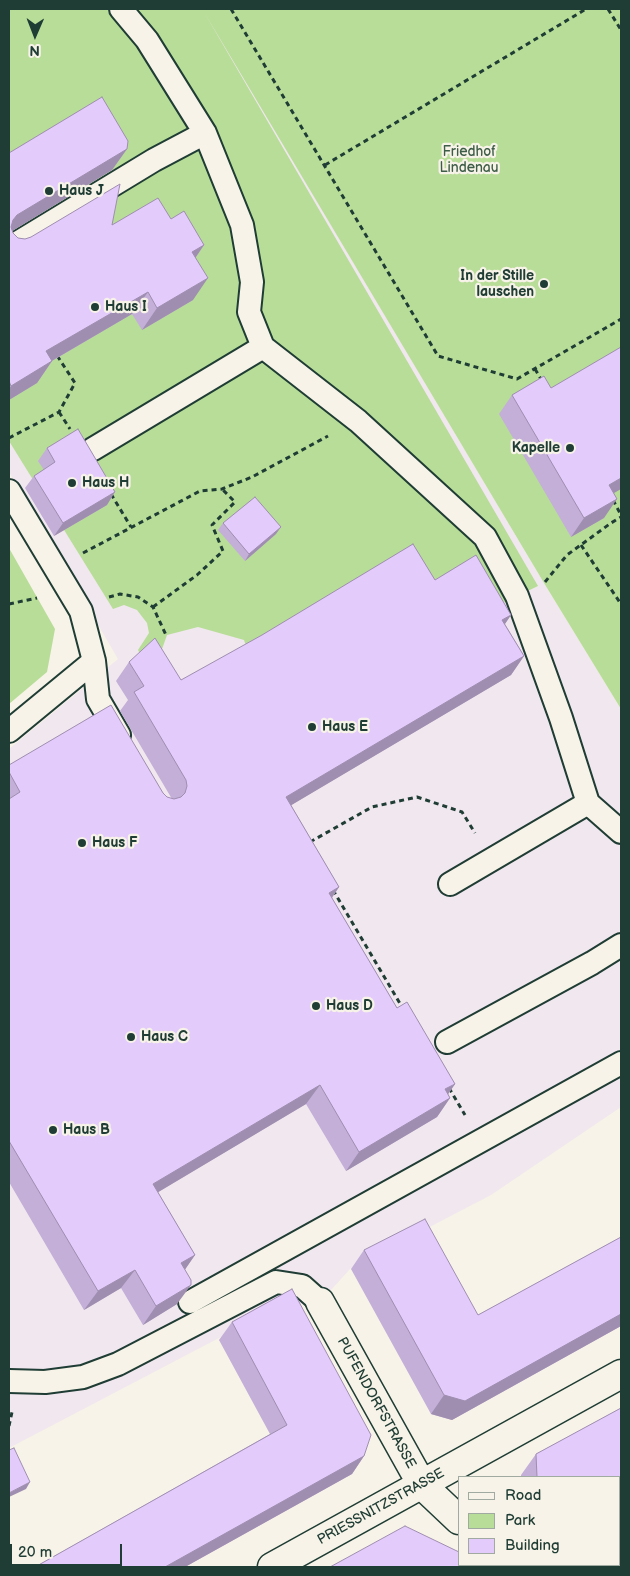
<!DOCTYPE html>
<html>
<head>
<meta charset="utf-8">
<style>
  body { margin:0 }
  #map { position:relative; width:630px; height:1576px; overflow:hidden; background:#f7f3e8; font-family:"Balsamiq Sans",sans-serif }
  canvas { display:block }
  .frame { position:absolute; inset:0; border:10px solid #1f3d34; pointer-events:none }
  .legend { position:absolute; left:458px; top:1476px; width:162px; height:90px; box-sizing:border-box; background:#f7f3e8; border:1px solid #a1aaa0; margin:0; padding:6px 9px; list-style:none; font-size:15px; color:#1f3d34 }
  .legend li { display:flex; align-items:center; gap:10px; height:25px }
  .legend b { width:25px; border:1px solid #a1aaa0 }
  .north { position:absolute; left:10px; top:10px; width:50px; height:50px; -webkit-text-stroke:4px #f7f3e8; paint-order:stroke; rotate:181deg; font-size:14px; font-weight:700; line-height:20px; text-align:center; color:#1f3d34 }
  .north::after { content:''; display:block; margin:auto; width:18px; height:22px; background:#1f3d34; clip-path:polygon(50% 0,100% 100%,50% 72%,0 100%) }
  .scale { position:absolute; left:10px; top:1544px; width:112px; height:22px; box-sizing:border-box; border:2px solid #1f3d34; border-top:0; padding-left:6px; font-size:15px; line-height:18px; white-space:nowrap; color:#1f3d34; -webkit-text-stroke:4px #f7f3e8; paint-order:stroke }
</style>
</head>
<body>
<div id="map">
<canvas width="630" height="1576"></canvas>
<div class="frame"></div>
<ul class="legend">
<li><b style="height:6px;background:#f7f3e8"></b>Road</li>
<li><b style="height:14px;background:#b8dd98"></b>Park</li>
<li><b style="height:14px;background:#e3cbfb"></b>Building</li>
</ul>
<div class="north">N</div>
<div class="scale">20 m</div>
</div>
<script>
const ctx = document.querySelector('canvas').getContext('2d');
ctx.lineJoin = 'round';
function fillPath(path, color) { ctx.fillStyle = color; ctx.fill(path, 'evenodd'); }
const shape = rows => new Path2D(rows.map(r => 'M' + r).join(''));
function stroke(path, color, width, dash) { ctx.strokeStyle = color; ctx.lineWidth = width; ctx.lineCap = dash ? 'butt' : 'round'; ctx.setLineDash(dash || []); ctx.stroke(path); }
function drawText(font, color, halo, rows, align = 'center') {
  ctx.font = font + ' "Balsamiq Sans",sans-serif'; ctx.lineWidth = 4.5; ctx.setLineDash([]); ctx.textBaseline = 'middle'; ctx.strokeStyle = halo; ctx.fillStyle = color; for (const [text, x, y, turn = 0] of rows) {
    ctx.save(); ctx.translate(x, y); ctx.rotate((+turn || 0) * Math.PI / 180); ctx.textAlign = isNaN(turn) ? turn : align; if (halo) ctx.strokeText(text, 0, 0); ctx.fillText(text, 0, 0); ctx.restore();
  }
}
fillPath(shape([
  [27,9,203,9,544,583,621,709,621,1107,491,1195,351,1268,320,1302,282,1305,9,1448,9,749,118,659,9,472,9,31]
]), '#f1e7ee');
fillPath(shape([
  [9,9,621,9,621,709,544,583,204,12,538,586,499,605,249,654,244,640,198,627,167,635,161,652,149,669,138,650,149,633,147,623,137,610,124,605,113,609,9,441],
  [9,548,55,629,47,672,9,704]
]), '#b8dd98');
const lane = shape([
  [121,9,147,40,205,133,242,225,252,282,249,312,263,347],
  [9,248,154,160,205,133],
  [93,449,263,347,358,421,485,537,517,596,561,718,588,803],
  [9,491,81,611,94,661,98,699,119,735],
  [9,731,94,661],
  [450,884,588,803,621,832],
  [447,1042,592,963,621,945],
  [190,1302,621,1063],
  [9,1381,45,1382,83,1377,118,1364,276,1282,302,1286,320,1302]
]);
const street = shape([
  [320,1302,422,1485,459,1520],
  [515,1565,520,1567],
  [272,1567,621,1374]
]);
stroke(lane, '#1f3d34', 26);
stroke(street, '#1f3d34', 31);
stroke(shape([
  [231,9,438,356,517,379,621,319],
  [608,9,621,30],
  [325,165,586,9],
  [535,369,542,381],
  [59,412,70,429],
  [9,438,59,412,75,383,58,357],
  [111,494,131,527],
  [613,500,621,515],
  [581,545,621,604],
  [83,553,200,491,222,489,252,477,328,436],
  [545,582,567,555,611,523,621,517],
  [109,597,120,594,138,597,153,607,166,635],
  [9,604,37,598],
  [153,607,197,575,223,551,212,525,235,502,222,489],
  [310,842,372,807,417,797,462,812,475,833],
  [333,890,402,1007],
  [449,1088,465,1115],
  [9,1426,12,1412]
]), '#1f3d34', 3, [5, 4]);
stroke(lane, '#f7f3e8', 22);
stroke(street, '#f7f3e8', 28);
fillPath(shape([
  [127,149,112,170,12,231,13,233,18,238,25,239,112,225,171,219,204,245,196,257,193,300,142,330,132,314,52,361,37,383,9,400,9,153],
  [512,395,614,493,604,518,571,537,499,414],
  [47,448,107,505,54,536,25,488,34,476,44,470,38,461],
  [223,523,276,534,245,561,218,530],
  [435,580,511,615,505,624,524,656,511,675,291,805,339,887,332,898,397,1008,455,1084,448,1094,450,1098,437,1117,346,1171,306,1104,158,1192,195,1255,185,1269,177,1304,143,1325,121,1288,84,1310,9,1182,9,765,163,793,167,797,172,799,120,711,128,700,116,681,129,662,181,680],
  [621,1237,621,1326,452,1420,431,1414,351,1269,364,1250,478,1315],
  [232,1322,364,1456,352,1474,185,1567,35,1567,270,1434,219,1340],
  [621,1408,621,1567,612,1567,607,1565,619,1565,619,1477,521,1477,521,1475,536,1454]
]), '#c3afd8');
fillPath(shape([
  [127,149,112,170,9,233,13,220,17,215],
  [204,245,189,267,192,252],
  [208,278,193,300,142,330,157,308],
  [148,292,132,314,31,373,46,351],
  [52,361,37,383,9,400,9,389,11,386],
  [621,478,621,489,595,504,609,485],
  [115,492,107,505,54,536,63,523],
  [617,499,604,518,571,537,584,518],
  [281,527,276,534,245,561,249,554],
  [511,615,498,634,502,620],
  [524,656,511,675,273,816,286,797],
  [339,887,326,906,329,893],
  [455,1084,442,1103,445,1089],
  [320,1085,306,1104,140,1203,153,1184],
  [450,1098,437,1117,346,1171,359,1152],
  [195,1255,182,1274,181,1263],
  [135,1270,121,1288,84,1310,98,1291],
  [191,1285,177,1304,143,1325,156,1306],
  [621,1314,621,1326,452,1420,431,1414,444,1395],
  [364,1456,352,1474,185,1567,165,1567],
  [30,1482,26,1489,9,1497,9,1493]
]), '#9f8eb0');
const building = shape([
  [102,97,128,141,127,149,17,215,13,220,11,227,13,233,18,238,25,239,31,237,120,184,112,225,158,198,171,219,184,211,204,245,192,252,208,278,157,308,148,292,46,351,52,361,11,386,9,381,9,153,102,97],
  [621,347,621,478,609,485,617,499,584,518,512,395,544,376,551,388,621,347],
  [78,429,115,492,63,523,34,476,55,462,47,448,78,429],
  [255,497,281,527,249,554,223,523,255,497],
  [413,544,435,580,476,555,511,615,502,620,524,656,286,797,339,887,329,893,397,1008,407,1002,455,1084,445,1089,450,1098,359,1152,320,1085,153,1184,195,1255,181,1263,191,1280,191,1285,156,1306,135,1270,98,1291,9,1141,9,799,20,792,9,772,9,765,111,705,163,793,167,797,174,799,181,797,185,793,187,786,186,780,134,692,144,686,129,662,155,638,181,680,262,635,413,544],
  [425,1219,478,1315,621,1237,621,1314,465,1401,444,1395,364,1250,425,1219],
  [292,1289,371,1435,364,1456,165,1567,35,1567,287,1425,232,1322,292,1289],
  [621,1408,621,1544,619,1543,619,1477,537,1477,536,1454,621,1408],
  [14,1448,30,1482,9,1493,9,1450,14,1448],
  [405,1526,459,1552,459,1565,484,1565,490,1567,330,1567,405,1526]
]);
fillPath(building, '#e3cbfb');
stroke(building, '#9f8eb0', 1);
for (const [x, y, r, color] of [
  [49,191,5,"#1f3d34"],
  [544,284,5,"#1f3d34"],
  [95,307,5,"#1f3d34"],
  [570,448,5,"#1f3d34"],
  [72,483,5,"#1f3d34"],
  [312,727,5,"#1f3d34"],
  [82,843,5,"#1f3d34"],
  [316,1006,5,"#1f3d34"],
  [131,1037,5,"#1f3d34"],
  [53,1130,5,"#1f3d34"]
]) { const dot = new Path2D(); dot.arc(x, y, r, 0, 2 * Math.PI); ctx.fillStyle = color; ctx.fill(dot); stroke(dot, '#f7f3e8', 2); }
drawText('14px', '#3e5d48', '#f7f3e8', [
  ["Friedhof",469,152],
  ["Lindenau",469,168]
]);
drawText('bold 14px', '#1f3d34', '#f7f3e8', [
  ["Haus J",59,191],
  ["In der Stille",534,276,"right"],
  ["lauschen",534,292,"right"],
  ["Haus I",105,307],
  ["Kapelle",560,448,"right"],
  ["Haus H",82,483],
  ["Haus E",322,727],
  ["Haus F",92,843],
  ["Haus D",326,1006],
  ["Haus C",141,1037],
  ["Haus B",63,1130]
], 'left');
drawText('14px', '#1f3d34', '#f7f3e8', [
  ["PUFENDORFSTRASSE",376,1403,61],
  ["PRIESSNITZSTRASSE",381,1507,-29]
]);
</script>
</body>
</html>
